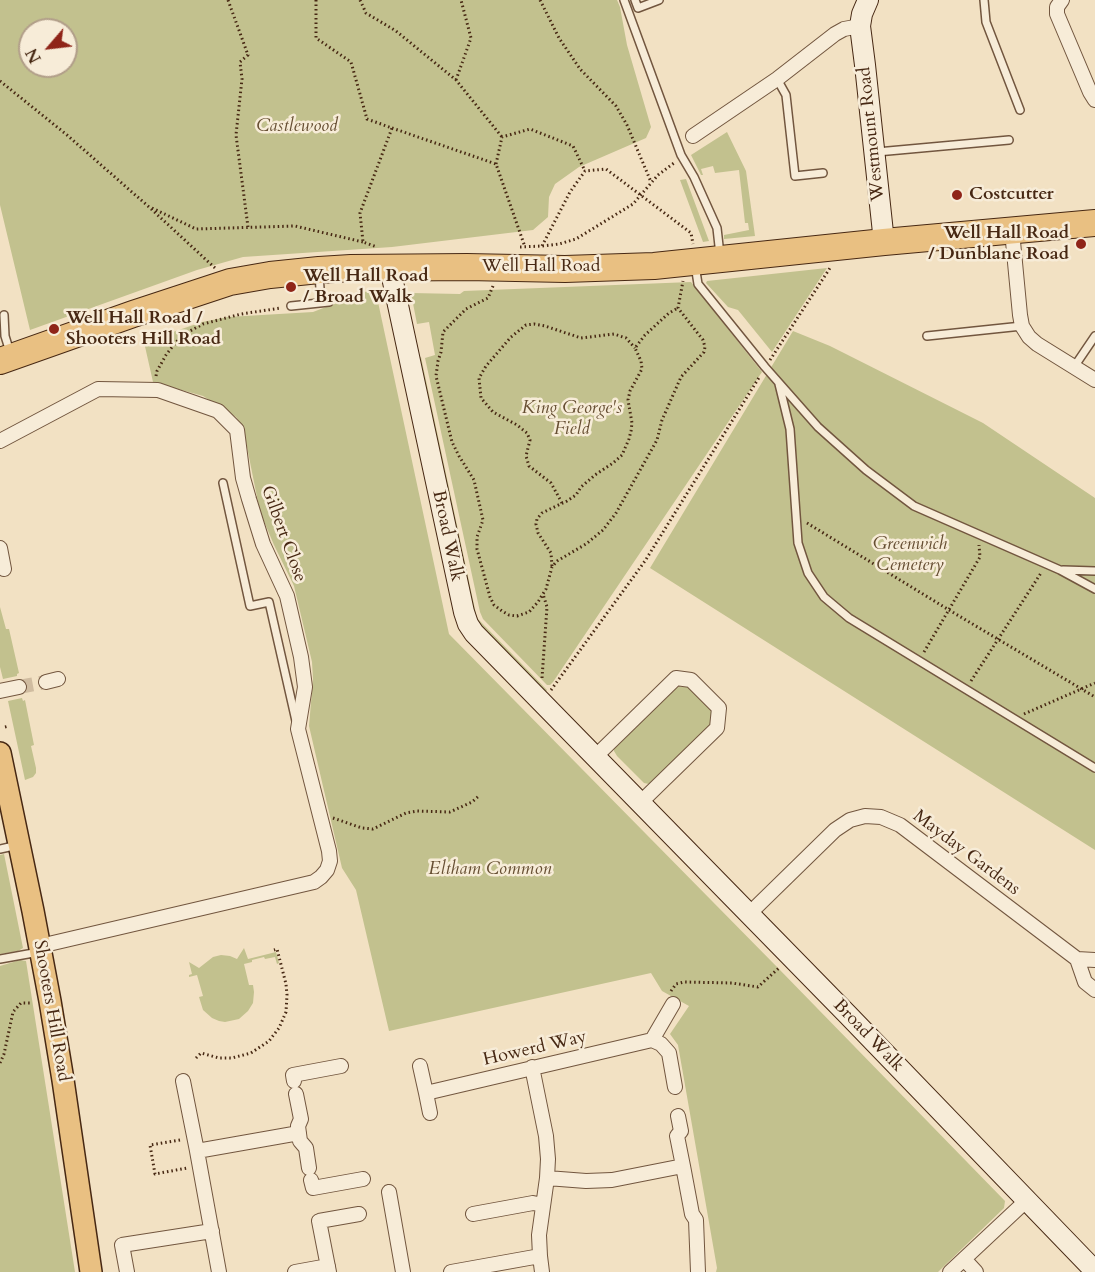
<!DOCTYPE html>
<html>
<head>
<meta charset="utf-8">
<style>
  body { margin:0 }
  #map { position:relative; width:1095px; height:1272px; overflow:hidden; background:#f2e1c3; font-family:Cardo,serif }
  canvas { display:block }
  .north { position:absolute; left:18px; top:18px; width:60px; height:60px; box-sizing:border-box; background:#f7ecd8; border:2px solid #b19e89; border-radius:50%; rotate:242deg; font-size:16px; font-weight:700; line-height:24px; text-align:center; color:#472813 }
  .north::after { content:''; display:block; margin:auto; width:21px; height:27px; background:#8f2418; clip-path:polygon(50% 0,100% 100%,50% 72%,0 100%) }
</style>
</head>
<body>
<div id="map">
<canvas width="1095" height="1272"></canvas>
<div class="north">N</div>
</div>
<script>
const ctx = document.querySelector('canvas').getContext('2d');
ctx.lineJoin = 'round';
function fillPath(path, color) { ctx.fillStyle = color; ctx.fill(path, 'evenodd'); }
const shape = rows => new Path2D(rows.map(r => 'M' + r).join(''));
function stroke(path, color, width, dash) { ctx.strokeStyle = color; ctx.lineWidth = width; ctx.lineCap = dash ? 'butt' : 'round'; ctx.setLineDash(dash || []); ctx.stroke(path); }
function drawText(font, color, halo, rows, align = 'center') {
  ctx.font = font + ' Cardo,serif'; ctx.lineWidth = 5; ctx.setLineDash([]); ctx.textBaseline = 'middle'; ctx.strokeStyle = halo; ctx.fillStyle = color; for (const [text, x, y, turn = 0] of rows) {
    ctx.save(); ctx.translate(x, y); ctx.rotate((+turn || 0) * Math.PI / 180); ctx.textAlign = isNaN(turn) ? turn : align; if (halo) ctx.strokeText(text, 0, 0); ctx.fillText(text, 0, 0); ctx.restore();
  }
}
fillPath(shape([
  [0,0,617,0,620,7,627,45,651,127,646,138,579,167,555,184,549,197,548,217,533,230,392,247,243,257,197,270,30,330,0,205],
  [30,30,66,30,66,66,30,66],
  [727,132,746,171,755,236,724,239,724,235,749,230,748,223,745,223,739,170,715,173,713,166,701,169,703,175,701,175,691,155],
  [686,179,709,241,703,242,680,180],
  [827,268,772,352,738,310,728,307,706,283,707,281],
  [691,282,762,372,553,682,550,685,547,685,483,619,480,612,425,358,435,355,429,322,417,324,411,293,460,294,464,291],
  [370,290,378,302,449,634,779,969,1005,1201,1004,1208,938,1272,716,1272,717,1268,678,1045,670,1034,689,1006,662,991,651,973,389,1031,356,890,342,868,309,726,313,679,312,662,294,586,274,545,260,512,243,427,236,417,203,396,153,382,144,342,202,322,228,317,313,312],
  [793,331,830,346,983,423,1095,498,1095,850,650,568],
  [421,357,476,614,478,619,547,690,544,694,504,653,472,616,417,359],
  [0,607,6,629,9,629,19,673,17,674,17,676,3,679,0,667],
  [684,686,691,688,710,706,713,711,711,724,708,728,652,782,649,784,644,783,617,756,614,751,614,747,671,690,678,687],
  [22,698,23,701,25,700,34,745,31,746,36,768,36,773,33,777,25,780,8,701],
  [4,854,23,948,18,951,0,954,0,855],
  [244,948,248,959,276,952,279,963,277,964,275,957,265,959,264,957,252,960,252,962,244,964,249,985,253,985,254,992,253,1003,248,1011,239,1019,225,1022,219,1021,212,1018,203,1010,199,997,203,996,197,975,189,977,189,975,192,974,189,962,199,968,213,957,221,955,230,956,237,959],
  [20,960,26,961,75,1272,0,1272,0,966]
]), '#c2c18e');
stroke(shape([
  [19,687,46,682]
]), '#d0bca0', 14, [14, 7]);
const lane = shape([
  [624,0,681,155,694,177,717,228,720,255],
  [635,0,638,8,659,0],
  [984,0,986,22,1020,110],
  [777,79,786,95,795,176,823,173],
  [877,152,1009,140],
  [695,265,698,284,765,367,818,427,866,470,914,506,1060,570,1095,589],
  [319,275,321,302],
  [291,306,329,302],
  [4,315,5,336,10,352],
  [927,336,1022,326],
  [1074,367,1095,336],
  [779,384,790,429,798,543,808,573,824,597,849,618,1095,768],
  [223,483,250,606,269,602,296,721],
  [1063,570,1095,571],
  [0,849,18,845],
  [0,959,39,952]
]);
const street = shape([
  [1062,0,1057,7,1057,14,1090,92,1095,100],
  [693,136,777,79,835,34,844,29,860,26],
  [1012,231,1020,315,1022,326,1029,337,1037,344,1095,380],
  [0,441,98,389,158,390,218,411,237,430,243,478,249,499,263,544,287,596,301,657,305,687,298,729,329,851,330,861,327,870,321,877,314,882,40,946],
  [0,548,4,569],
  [46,682,58,679],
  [0,691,19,687],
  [595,757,676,678,691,680,719,708,717,728,640,803],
  [749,914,835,830,850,820,865,816,881,817,900,825,1077,959,1095,960],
  [1077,959,1085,982,1095,990],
  [652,1040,673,1004],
  [420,1066,426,1093,652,1040,661,1044,669,1053,675,1087],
  [532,1067,546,1136,548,1159,547,1178,539,1235,540,1256,542,1272],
  [183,1081,197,1151,299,1133],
  [294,1081,293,1075,341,1066],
  [426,1093,430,1113],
  [296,1094,301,1119,298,1126,300,1141,306,1148,309,1168],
  [197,1151,219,1272],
  [683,1166,692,1214,696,1220,698,1272],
  [547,1178,586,1181,612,1180,683,1166,677,1136,681,1131,678,1116],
  [311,1180,313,1188,363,1179],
  [389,1192,403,1272],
  [473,1214,533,1203,543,1205],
  [964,1259,976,1272],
  [127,1272,122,1245,212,1231],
  [295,1272,328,1266],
  [329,1272,319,1221,359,1214],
  [451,1272,540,1256],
  [950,1272,1027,1200]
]);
const secondary = shape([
  [868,0,862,14,860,26,865,65,884,242],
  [390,268,464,612,468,624,474,633,848,1015,1095,1271]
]);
const primary = shape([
  [0,753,33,911,50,1001,63,1080,91,1272]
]);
const highway = shape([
  [0,361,133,314,230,282,270,275,319,270,351,268,467,267,565,269,654,266,884,242,1095,223]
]);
stroke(lane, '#72563f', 10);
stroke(street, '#72563f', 16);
stroke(secondary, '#472813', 22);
stroke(primary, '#472813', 24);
stroke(highway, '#472813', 28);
stroke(shape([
  [228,0,248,55,240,62,242,79,236,135,248,227],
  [316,0,316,38,351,62,367,119,392,128,360,213,363,242,377,247],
  [360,0,366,13,396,31,456,80,502,137],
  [540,0,559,38,580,69,616,106,627,125,651,182],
  [456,80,471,38,461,0],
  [0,81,67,135,149,207,215,268],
  [392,128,496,164,525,247],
  [496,164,502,137,530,129,573,146,585,171],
  [152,208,196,229,295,226,363,242],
  [542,246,570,192,585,171,606,169,691,233,693,244],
  [520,247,542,246,559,244,576,239,633,204,658,175,674,163],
  [493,286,488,298,466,309,443,332,441,352,438,361,436,376,452,442,459,456,474,480,483,520,477,537,477,549,490,597,494,605,502,611,509,615,517,616,529,612,538,602,546,589,552,567,557,561,586,544,603,530,616,513,657,440,662,420,681,377,704,352,705,347,703,340,678,308,683,281],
  [770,360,830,268],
  [156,376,157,371,166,355,176,342,188,332,203,324,241,314,281,308],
  [562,503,551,483,529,466,526,456,530,440,527,433,517,425,493,412,481,398,479,378,486,366,511,337,526,325,534,324,545,326,581,338,614,334,626,338,635,348],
  [807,523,949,610,1095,697],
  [552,566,551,553,538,533,536,524,537,519,542,513,550,509,567,501,576,495,581,487,595,475,613,463,622,455,629,439,631,431,632,423,628,400,630,391,642,369,641,361,635,348,645,335,669,313,678,308],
  [924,652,980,557,979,545],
  [542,678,547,607,543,594],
  [971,681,1041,573],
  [551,690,645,561,760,376],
  [1024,714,1095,683],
  [5,727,9,726],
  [333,818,362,828,373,829,406,813,417,811,450,812,472,802,480,795],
  [671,991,676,984,684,982,732,983,758,987,779,968],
  [196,1058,201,1053,219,1058,232,1058,251,1053,269,1041,279,1028,286,1012,287,995,286,984,277,949,274,950],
  [0,1063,4,1054,13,1012,21,1003,32,1003],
  [180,1140,150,1145,155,1174,187,1168]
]), '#472813', 3, [1.5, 3]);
stroke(lane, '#f7ecd8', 7);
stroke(street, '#f7ecd8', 14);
stroke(secondary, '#f7ecd8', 20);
stroke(primary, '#e9c082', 21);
stroke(highway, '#e9c082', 26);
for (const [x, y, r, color] of [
  [957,195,6,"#8f2418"],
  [1081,244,6,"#8f2418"],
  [291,287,6,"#8f2418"],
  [54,329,6,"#8f2418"]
]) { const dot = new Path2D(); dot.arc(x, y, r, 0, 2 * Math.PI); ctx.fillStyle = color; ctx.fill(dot); stroke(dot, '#f7ecd8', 2); }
drawText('italic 18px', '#664e32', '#f7ecd8', [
  ["Castlewood",297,127],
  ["King George's",572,409],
  ["Field",572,430],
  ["Greenwich",910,545],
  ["Cemetery",910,566],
  ["Eltham Common",490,870]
]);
drawText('18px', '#472813', '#f7ecd8', [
  ["Westmount Road",872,134,-96],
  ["Well Hall Road",541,267],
  ["Gilbert Close",283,534,70],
  ["Broad Walk",447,536,78],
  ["Mayday Gardens",966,853,37],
  ["Shooters Hill Road",51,1011,80],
  ["Broad Walk",868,1036,46],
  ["Howerd Way",535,1049,-13]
]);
drawText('bold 18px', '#472813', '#f7ecd8', [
  ["Costcutter",969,195],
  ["Well Hall Road",1069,234,"right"],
  ["/ Dunblane Road",1069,255,"right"],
  ["Well Hall Road",303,277],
  ["/ Broad Walk",303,298],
  ["Well Hall Road /",66,319],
  ["Shooters Hill Road",66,340]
], 'left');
</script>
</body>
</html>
